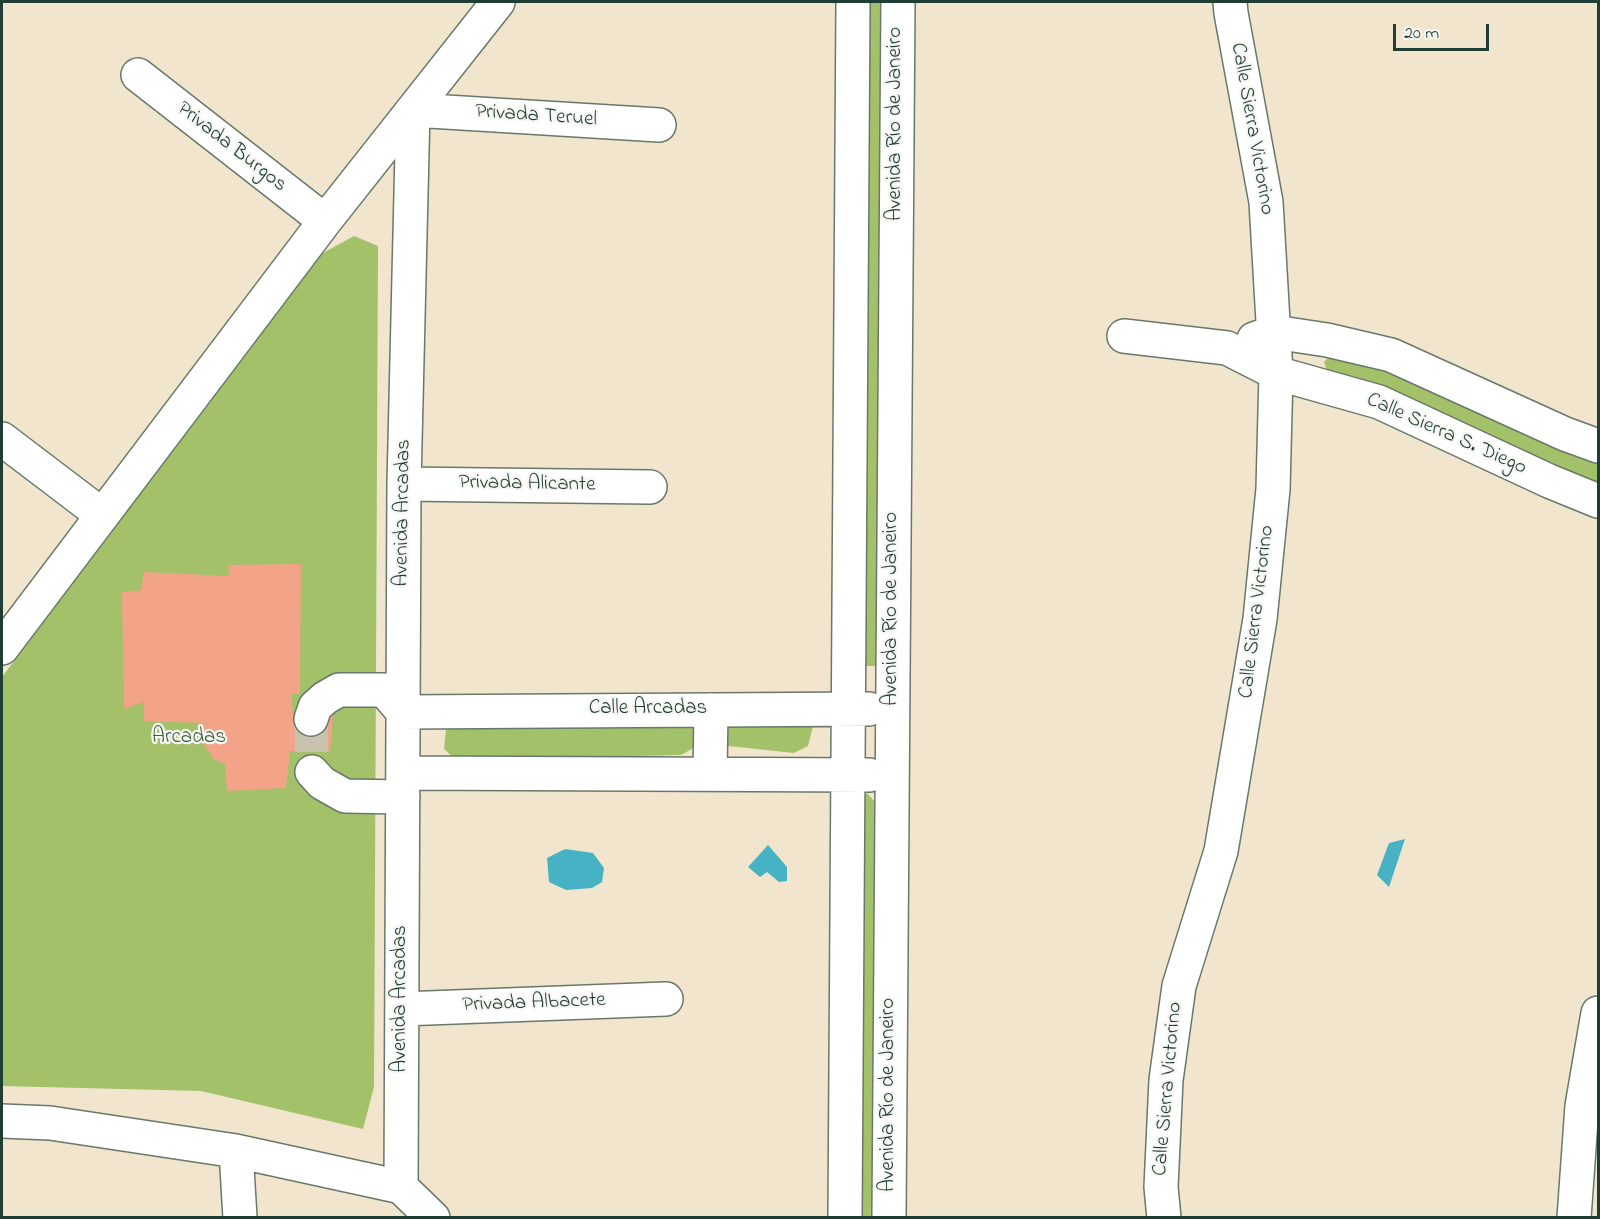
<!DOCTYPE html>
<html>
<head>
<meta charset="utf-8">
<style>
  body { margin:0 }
  #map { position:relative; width:1600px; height:1219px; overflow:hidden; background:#f1e5cd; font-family:"Indie Flower",sans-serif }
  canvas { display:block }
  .frame { position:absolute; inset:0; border:3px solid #1f3d34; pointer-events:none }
  .scale { position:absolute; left:1393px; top:24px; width:96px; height:27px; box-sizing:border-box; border:3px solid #1f3d34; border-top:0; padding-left:8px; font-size:18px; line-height:21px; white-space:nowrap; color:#1f3d34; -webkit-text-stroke:4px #f6f6f2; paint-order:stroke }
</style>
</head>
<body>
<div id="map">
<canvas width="1600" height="1219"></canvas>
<div class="frame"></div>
<div class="scale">20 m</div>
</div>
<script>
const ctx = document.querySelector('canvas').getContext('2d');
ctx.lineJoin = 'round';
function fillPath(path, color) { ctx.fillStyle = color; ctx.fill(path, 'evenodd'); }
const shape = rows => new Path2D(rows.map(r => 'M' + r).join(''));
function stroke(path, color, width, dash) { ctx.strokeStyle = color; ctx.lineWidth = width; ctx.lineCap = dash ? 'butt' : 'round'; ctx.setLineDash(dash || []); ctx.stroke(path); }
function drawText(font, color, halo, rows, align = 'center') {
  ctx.font = font + ' "Indie Flower",sans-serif'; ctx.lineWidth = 4.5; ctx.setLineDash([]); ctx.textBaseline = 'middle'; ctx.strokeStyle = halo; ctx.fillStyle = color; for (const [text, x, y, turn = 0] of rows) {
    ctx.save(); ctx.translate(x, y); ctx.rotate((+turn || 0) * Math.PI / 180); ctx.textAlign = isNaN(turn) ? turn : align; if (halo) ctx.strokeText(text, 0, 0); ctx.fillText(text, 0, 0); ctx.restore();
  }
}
fillPath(shape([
  [866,2,885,2,878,666,864,666],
  [354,236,378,246,374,1087,363,1129,201,1091,2,1086,2,677,321,254],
  [1339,347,1598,458,1598,485,1329,376,1324,362],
  [801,714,813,726,808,746,794,753,719,745,720,719],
  [447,720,699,723,699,745,681,755,456,760,444,749],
  [867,793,875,802,876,1217,860,1218,861,802]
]), '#a3c169');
fillPath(shape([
  [1405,839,1389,887,1377,875,1389,843],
  [768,845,787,867,787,881,779,882,767,872,760,877,748,867],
  [565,849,593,853,604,868,602,882,592,888,566,890,549,882,547,858]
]), '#46b2c4');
fillPath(shape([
  [301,564,300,694,291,694,293,714,333,715,330,752,290,751,286,788,227,791,225,764,214,759,204,745,203,723,144,721,144,702,124,709,122,592,141,590,144,572,229,576,228,565]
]), '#f2a388');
stroke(shape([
  [311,719,312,772]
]), '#c7c3ae', 33, [33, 16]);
const minor = shape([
  [138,75,325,221],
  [413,110,659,125],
  [1124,336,1227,348,1276,373,1379,402,1549,481,1598,501],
  [1254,339,1274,332,1327,340,1391,355,1565,434,1598,446],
  [2,439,102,515],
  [404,484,650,487],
  [2,648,325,221,498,2],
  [311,719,315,707,325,698,339,690,384,690,403,712,869,709],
  [312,772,322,783,345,796,403,797],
  [403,773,869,775],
  [710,774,711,710],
  [402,1009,666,999],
  [2,1121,50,1123,236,1151,401,1187],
  [236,1151,240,1218],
  [401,1187,404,484,413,110],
  [401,1187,433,1218],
  [845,1218,853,2],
  [889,1218,898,2],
  [1164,1218,1161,1187,1166,1080,1179,986,1221,851,1260,619,1273,489,1276,373,1266,202,1231,13,1230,2],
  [1574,1218,1582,1106,1598,1013]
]);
stroke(minor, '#68786a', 36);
stroke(minor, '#fff', 33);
drawText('21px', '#1f3d34', '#f6f6f2', [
  ["Privada Teruel",536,117,4],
  ["Avenida Río de Janeiro",897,124,-90],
  ["Calle Sierra Victorino",1251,129,80],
  ["Privada Burgos",231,148,38],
  ["Calle Sierra S. Diego",1446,435,24],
  ["Privada Alicante",527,485,1],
  ["Avenida Arcadas",404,513,-89],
  ["Avenida Río de Janeiro",893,609,-90],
  ["Calle Sierra Victorino",1258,612,-83],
  ["Calle Arcadas",648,710],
  ["Avenida Arcadas",402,999,-90],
  ["Privada Albacete",534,1004,-2],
  ["Calle Sierra Victorino",1169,1089,-85],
  ["Avenida Río de Janeiro",890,1095,-90]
]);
drawText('21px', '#405e41', '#f6f6f2', [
  ["Arcadas",189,739]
]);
</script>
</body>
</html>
